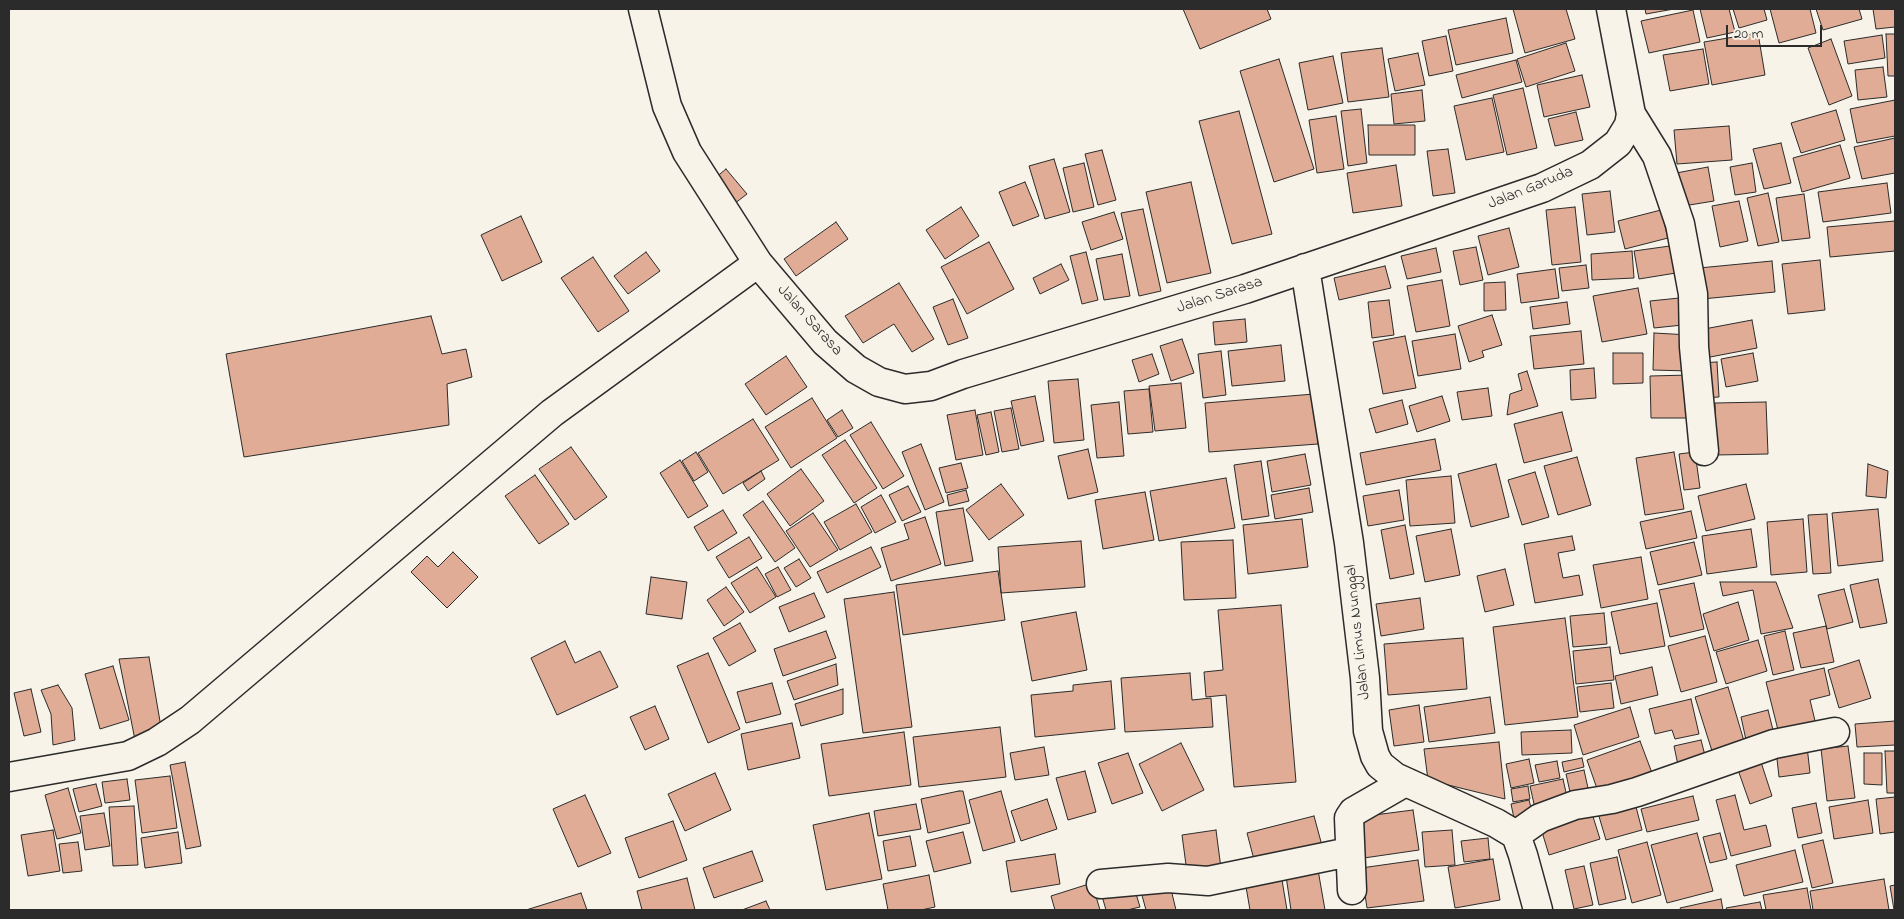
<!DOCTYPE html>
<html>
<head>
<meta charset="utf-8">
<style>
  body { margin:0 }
  #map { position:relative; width:1904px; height:919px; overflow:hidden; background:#f7f3e8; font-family:"Indie Flower",sans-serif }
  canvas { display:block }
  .frame { position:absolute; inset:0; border:10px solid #2b2b2b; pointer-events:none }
  .scale { position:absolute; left:1726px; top:25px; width:96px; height:22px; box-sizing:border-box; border:2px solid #2b2b2b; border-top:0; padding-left:6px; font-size:15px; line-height:18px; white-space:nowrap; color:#2b2b2b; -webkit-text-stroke:4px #f7f3e8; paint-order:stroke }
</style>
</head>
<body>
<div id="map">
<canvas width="1904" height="919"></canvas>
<div class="frame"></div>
<div class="scale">20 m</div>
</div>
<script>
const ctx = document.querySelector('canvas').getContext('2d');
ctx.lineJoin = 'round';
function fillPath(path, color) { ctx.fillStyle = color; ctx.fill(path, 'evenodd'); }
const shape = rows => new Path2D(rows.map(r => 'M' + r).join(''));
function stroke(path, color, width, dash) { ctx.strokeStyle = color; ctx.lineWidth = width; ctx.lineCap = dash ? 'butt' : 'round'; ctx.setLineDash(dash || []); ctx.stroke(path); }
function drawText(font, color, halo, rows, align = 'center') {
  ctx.font = font + ' "Indie Flower",sans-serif'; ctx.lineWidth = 4; ctx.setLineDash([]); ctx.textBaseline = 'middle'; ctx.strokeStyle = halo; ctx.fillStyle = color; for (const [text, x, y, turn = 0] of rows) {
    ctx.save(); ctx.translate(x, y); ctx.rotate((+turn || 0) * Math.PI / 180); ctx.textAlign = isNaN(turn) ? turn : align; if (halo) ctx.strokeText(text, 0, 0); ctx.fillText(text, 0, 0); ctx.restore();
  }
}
const building = shape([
  [1183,9,1267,9,1271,19,1200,49,1183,9],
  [1513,9,1566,9,1575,39,1525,53,1513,9],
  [1645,9,1674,9,1646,14,1645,9],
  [1700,9,1729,9,1735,32,1707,38,1700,9],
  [1733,9,1764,9,1767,20,1739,28,1733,9],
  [1770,9,1810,9,1816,33,1779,43,1770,9],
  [1816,9,1859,9,1862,19,1823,30,1816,9],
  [1873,9,1895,9,1895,27,1876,29,1873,9],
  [1693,10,1700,42,1649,53,1641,21,1693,10],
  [1506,18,1513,53,1456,65,1448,30,1506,18],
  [1758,33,1765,75,1712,85,1704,42,1758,33],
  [1886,34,1895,34,1895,76,1888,76,1886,34],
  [1882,35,1885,58,1848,64,1844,41,1882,35],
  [1446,36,1453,71,1429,76,1422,41,1446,36],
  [1831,39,1852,96,1829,105,1808,48,1831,39],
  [1566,43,1575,71,1526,87,1517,59,1566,43],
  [1382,48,1389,97,1348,102,1341,53,1382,48],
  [1703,49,1709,84,1670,91,1663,55,1703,49],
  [1418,53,1425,85,1395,91,1388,59,1418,53],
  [1333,56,1343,103,1308,110,1299,63,1333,56],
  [1279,59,1314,169,1274,182,1240,71,1279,59],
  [1516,60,1522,82,1462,98,1456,75,1516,60],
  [1883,67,1887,97,1858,100,1855,70,1883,67],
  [1582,75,1590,107,1544,117,1537,85,1582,75],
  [1523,88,1537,148,1507,155,1493,95,1523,88],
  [1422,90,1425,121,1394,124,1391,94,1422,90],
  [1492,98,1504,152,1466,160,1454,106,1492,98],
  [1895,100,1895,136,1857,143,1850,109,1895,100],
  [1361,109,1367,163,1348,166,1341,111,1361,109],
  [1836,110,1845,140,1801,153,1791,123,1836,110],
  [1239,111,1272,234,1232,244,1199,121,1239,111],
  [1576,112,1583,140,1555,146,1548,119,1576,112],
  [1336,116,1344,169,1317,173,1309,120,1336,116],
  [1368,125,1415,125,1415,155,1369,155,1368,125],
  [1729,126,1732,160,1677,164,1674,130,1729,126],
  [1895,138,1895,173,1862,179,1854,147,1895,138],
  [1781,143,1791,183,1764,189,1753,149,1781,143],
  [1840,145,1850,178,1802,192,1793,158,1840,145],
  [1448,149,1455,193,1433,196,1427,151,1448,149],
  [1102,150,1116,200,1098,205,1085,154,1102,150],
  [1054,159,1070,212,1045,219,1029,166,1054,159],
  [1084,163,1094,207,1073,212,1063,168,1084,163],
  [1752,163,1756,192,1735,195,1730,167,1752,163],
  [1396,165,1402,206,1353,213,1347,173,1396,165],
  [1708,167,1714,201,1677,207,1671,174,1708,167],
  [726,169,747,194,734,204,714,179,726,169],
  [1025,182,1039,216,1013,226,999,192,1025,182],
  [1191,182,1211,273,1167,283,1146,192,1191,182],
  [1887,183,1891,213,1823,222,1818,192,1887,183],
  [1610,191,1615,232,1587,235,1582,194,1610,191],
  [1768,193,1779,242,1758,246,1747,198,1768,193],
  [1804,194,1810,238,1782,241,1776,198,1804,194],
  [1739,201,1748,241,1720,247,1712,206,1739,201],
  [961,207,979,236,945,259,926,230,961,207],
  [1575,207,1581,262,1552,265,1546,210,1575,207],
  [1143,209,1161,291,1139,296,1121,213,1143,209],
  [1661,210,1668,238,1625,249,1618,221,1661,210],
  [1114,212,1123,239,1091,250,1082,222,1114,212],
  [521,216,542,262,502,281,481,235,521,216],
  [1895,221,1895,251,1830,257,1827,227,1895,221],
  [836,222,848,239,796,276,784,259,836,222],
  [1509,228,1519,267,1488,275,1478,236,1509,228],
  [989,242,1014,289,967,314,941,267,989,242],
  [1677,245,1682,272,1639,279,1634,251,1677,245],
  [1476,247,1483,280,1460,285,1453,251,1476,247],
  [1436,248,1441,272,1407,279,1401,256,1436,248],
  [1632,251,1634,278,1592,280,1591,254,1632,251],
  [646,252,660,271,628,294,614,276,646,252],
  [1086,252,1098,300,1082,304,1070,256,1086,252],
  [1122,254,1130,296,1104,300,1096,259,1122,254],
  [593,257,629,311,598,332,561,278,593,257],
  [1820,260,1825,310,1788,314,1782,264,1820,260],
  [1772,261,1775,292,1702,299,1699,268,1772,261],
  [1061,264,1069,280,1040,294,1033,278,1061,264],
  [1586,265,1589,288,1562,291,1559,268,1586,265],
  [1385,266,1391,288,1339,300,1334,278,1385,266],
  [1555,269,1559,298,1521,303,1517,274,1555,269],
  [1442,280,1450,326,1416,332,1407,286,1442,280],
  [1505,282,1506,310,1484,311,1484,283,1505,282],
  [899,283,934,339,912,352,894,324,863,343,845,316,899,283],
  [1638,288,1647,334,1602,342,1593,296,1638,288],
  [1689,297,1692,324,1654,328,1650,301,1689,297],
  [953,299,968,338,948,345,933,307,953,299],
  [1389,300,1394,335,1372,338,1368,302,1389,300],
  [1567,302,1570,324,1533,329,1530,307,1567,302],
  [1492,315,1502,345,1482,351,1484,357,1469,362,1458,326,1492,315],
  [431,316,442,354,466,349,472,377,447,384,449,425,244,457,226,354,431,316],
  [1245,319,1247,342,1215,345,1213,322,1245,319],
  [1752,320,1757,348,1705,358,1699,330,1752,320],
  [1581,331,1584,364,1534,369,1530,336,1581,331],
  [1654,333,1690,335,1689,371,1653,370,1654,333],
  [1455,334,1461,369,1418,376,1412,341,1455,334],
  [1405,336,1416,388,1383,394,1373,342,1405,336],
  [1182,339,1194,373,1171,381,1160,346,1182,339],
  [1281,345,1285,381,1232,386,1228,351,1281,345],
  [1221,351,1226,395,1203,398,1198,354,1221,351],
  [1613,353,1643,353,1643,383,1613,384,1613,353],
  [1753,353,1758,381,1726,387,1721,359,1753,353],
  [1152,354,1159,374,1139,382,1132,360,1152,354],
  [786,356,807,387,766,415,745,384,786,356],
  [1717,362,1719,397,1702,398,1700,363,1717,362],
  [1594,368,1596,398,1571,400,1570,370,1594,368],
  [1527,371,1538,406,1507,415,1510,394,1522,390,1518,374,1527,371],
  [1690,375,1691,418,1651,418,1650,376,1690,375],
  [1078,379,1084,440,1054,443,1048,381,1078,379],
  [1181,383,1186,428,1155,431,1149,386,1181,383],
  [1488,388,1492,416,1462,420,1457,392,1488,388],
  [1149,389,1153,432,1128,434,1124,391,1149,389],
  [1314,394,1318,444,1209,452,1205,403,1314,394],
  [1035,396,1044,441,1021,446,1011,401,1035,396],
  [1442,396,1450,421,1417,432,1409,406,1442,396],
  [812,398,837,438,791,468,765,427,812,398],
  [1402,400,1408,424,1376,433,1369,409,1402,400],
  [1119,402,1124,456,1097,458,1091,405,1119,402],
  [1766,402,1768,454,1716,455,1715,403,1766,402],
  [1011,408,1019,449,1002,452,994,411,1011,408],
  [842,410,853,428,838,437,827,420,842,410],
  [975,410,983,455,956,460,947,415,975,410],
  [991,412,999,452,986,455,977,415,991,412],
  [1562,412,1572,451,1524,463,1514,424,1562,412],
  [753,419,779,460,723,494,698,453,753,419],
  [871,422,904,476,883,489,850,435,871,422],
  [1435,439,1441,470,1366,485,1360,453,1435,439],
  [845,440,877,488,854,503,822,455,845,440],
  [921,444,944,502,925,510,902,452,921,444],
  [571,447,607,497,575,520,539,469,571,447],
  [1088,449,1098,492,1068,499,1058,456,1088,449],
  [696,452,708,472,694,481,682,461,696,452],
  [1674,452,1684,509,1645,515,1636,458,1674,452],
  [1695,452,1700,488,1684,490,1679,454,1695,452],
  [1305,454,1311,485,1272,492,1267,461,1305,454],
  [1577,457,1591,505,1558,515,1544,466,1577,457],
  [680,460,708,506,688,518,660,473,680,460],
  [1261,461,1269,516,1242,520,1234,465,1261,461],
  [961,463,968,488,946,493,939,468,961,463],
  [1496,464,1509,517,1471,527,1458,474,1496,464],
  [1868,464,1888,471,1886,498,1866,496,1868,464],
  [801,469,824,501,790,526,767,494,801,469],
  [761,471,765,479,748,491,743,483,761,471],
  [1535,472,1549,517,1522,525,1508,480,1535,472],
  [535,475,569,524,539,544,505,496,535,475],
  [1451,476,1455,523,1410,526,1406,480,1451,476],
  [1226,478,1235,528,1159,541,1150,491,1226,478],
  [1001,484,1024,515,989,540,966,510,1001,484],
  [1746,484,1755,519,1706,531,1698,496,1746,484],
  [908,486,921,512,902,521,889,495,908,486],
  [1309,488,1313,512,1275,519,1271,495,1309,488],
  [966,490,969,501,949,506,947,495,966,490],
  [1399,490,1404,520,1368,526,1363,496,1399,490],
  [1145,492,1154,540,1103,549,1095,500,1145,492],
  [881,495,896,522,875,533,861,507,881,495],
  [763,501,795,548,775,562,743,515,763,501],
  [856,504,872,532,840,550,824,522,856,504],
  [963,508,973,561,945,566,936,512,963,508],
  [1878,509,1883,561,1838,566,1832,513,1878,509],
  [723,510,737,533,708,551,694,527,723,510],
  [1691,511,1697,538,1646,549,1640,522,1691,511],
  [813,513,838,550,810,567,786,531,813,513],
  [1827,514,1831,573,1813,574,1808,515,1827,514],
  [925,517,941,564,891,581,881,548,909,539,904,524,925,517],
  [1302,519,1308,567,1248,574,1243,525,1302,519],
  [1803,519,1807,572,1771,575,1767,522,1803,519],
  [1405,525,1414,574,1390,579,1381,530,1405,525],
  [1451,529,1460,575,1425,582,1416,536,1451,529],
  [1751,529,1757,567,1707,574,1702,536,1751,529],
  [1572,536,1575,550,1558,553,1563,578,1579,575,1583,595,1535,603,1524,544,1572,536],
  [749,537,762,558,729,578,716,557,749,537],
  [1233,540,1236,598,1184,600,1181,542,1233,540],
  [1081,541,1085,587,1001,593,998,547,1081,541],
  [1694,542,1702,575,1658,585,1650,552,1694,542],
  [871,547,881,567,827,593,817,572,871,547],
  [453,552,478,577,447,608,411,572,427,556,438,567,453,552],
  [1641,557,1648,599,1601,608,1593,565,1641,557],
  [799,559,811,578,796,587,784,568,799,559],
  [757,567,776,597,750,613,731,583,757,567],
  [778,567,791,590,777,597,765,574,778,567],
  [1505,569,1514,605,1485,612,1477,576,1505,569],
  [998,571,1005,620,903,635,896,585,998,571],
  [651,577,687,582,682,619,646,614,651,577],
  [1878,579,1887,623,1860,628,1850,585,1878,579],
  [1720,582,1776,582,1793,628,1761,634,1753,590,1723,596,1720,582],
  [1694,583,1704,629,1670,637,1659,590,1694,583],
  [726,587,744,612,724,626,707,600,726,587],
  [1844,589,1853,622,1827,629,1818,595,1844,589],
  [894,592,912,727,863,733,844,599,894,592],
  [814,593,825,617,789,632,779,607,814,593],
  [1420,598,1424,629,1381,636,1376,604,1420,598],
  [1738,602,1749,640,1714,651,1703,614,1738,602],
  [1657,603,1665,646,1620,654,1611,612,1657,603],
  [1281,605,1296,782,1234,787,1226,695,1206,697,1204,672,1223,670,1218,610,1281,605],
  [1076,612,1087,670,1032,681,1021,622,1076,612],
  [1604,613,1607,644,1573,647,1570,616,1604,613],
  [1565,618,1578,717,1505,725,1493,627,1565,618],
  [740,623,756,651,729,666,713,638,740,623],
  [1826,626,1834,662,1801,668,1793,633,1826,626],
  [826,631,836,658,783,676,774,649,826,631],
  [1785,631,1794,670,1773,675,1764,636,1785,631],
  [1705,636,1717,682,1681,692,1668,646,1705,636],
  [1463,638,1467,689,1388,695,1384,644,1463,638],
  [1758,640,1767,671,1726,684,1716,652,1758,640],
  [565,641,575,663,600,651,618,687,557,715,531,658,565,641],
  [1610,647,1614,680,1576,684,1573,651,1610,647],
  [708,653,740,729,708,743,677,666,708,653],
  [149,657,162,733,135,740,119,659,149,657],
  [1859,660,1871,698,1839,708,1828,670,1859,660],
  [836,664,838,685,794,700,787,681,836,664],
  [113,666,129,720,100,729,85,674,113,666],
  [1652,667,1658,695,1621,704,1615,676,1652,667],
  [1824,668,1830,695,1810,700,1817,729,1780,738,1766,682,1824,668],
  [1190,673,1192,700,1211,698,1213,727,1125,732,1121,678,1190,673],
  [1111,681,1115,729,1035,737,1031,695,1073,691,1073,685,1111,681],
  [772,683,781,714,746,723,737,692,772,683],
  [1611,683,1614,708,1580,712,1577,687,1611,683],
  [58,685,72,708,75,740,53,745,51,714,41,690,58,685],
  [1728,687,1744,741,1712,751,1695,697,1728,687],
  [31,689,41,732,24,736,14,693,31,689],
  [843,689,843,714,801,726,795,704,843,689],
  [1490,697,1495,733,1429,742,1424,707,1490,697],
  [1691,699,1699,734,1675,739,1672,730,1655,734,1649,709,1691,699],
  [1419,705,1424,742,1394,746,1389,710,1419,705],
  [655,706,669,739,645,750,630,717,655,706],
  [1630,707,1639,737,1583,755,1574,725,1630,707],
  [1768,710,1774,734,1746,740,1741,717,1768,710],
  [1895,721,1895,745,1857,747,1855,724,1895,721],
  [792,723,800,758,748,770,741,734,792,723],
  [1000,727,1006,777,919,787,913,737,1000,727],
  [1571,730,1572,753,1522,755,1521,732,1571,730],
  [904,732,911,785,829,796,821,744,904,732],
  [1701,740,1707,763,1679,770,1674,746,1701,740],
  [1640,741,1655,781,1601,800,1587,760,1640,741],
  [1499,742,1505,799,1428,780,1424,749,1499,742],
  [1181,743,1204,790,1162,811,1139,764,1181,743],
  [1807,746,1810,773,1779,777,1776,750,1807,746],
  [1848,746,1855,798,1827,801,1821,749,1848,746],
  [1044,747,1049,775,1015,780,1010,753,1044,747],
  [1885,751,1895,751,1895,793,1887,793,1885,751],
  [1128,753,1143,793,1112,804,1098,763,1128,753],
  [1864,753,1882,753,1882,785,1864,784,1864,753],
  [1582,758,1584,767,1564,772,1562,762,1582,758],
  [1529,759,1534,783,1511,788,1506,764,1529,759],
  [1760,759,1772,796,1750,804,1737,767,1760,759],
  [1557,761,1560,778,1539,782,1535,765,1557,761],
  [185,762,201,846,186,849,170,765,185,762],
  [1584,770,1590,797,1572,801,1566,774,1584,770],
  [1085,771,1096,812,1068,820,1056,778,1085,771],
  [715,773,731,810,685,831,668,794,715,773],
  [170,776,177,828,142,833,135,780,170,776],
  [127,779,130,800,105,803,102,782,127,779],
  [1563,779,1569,806,1536,813,1530,786,1563,779],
  [96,784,102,806,79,812,73,789,96,784],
  [1528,786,1530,799,1513,802,1511,789,1528,786],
  [68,788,81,833,57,839,45,795,68,788],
  [959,791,963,791,970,823,928,833,921,799,959,791],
  [1001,791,1015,842,983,851,969,800,1001,791],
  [585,795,611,853,578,867,553,809,585,795],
  [1735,795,1744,830,1766,825,1771,846,1731,856,1716,800,1735,795],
  [1693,796,1699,820,1647,832,1641,809,1693,796],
  [1895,797,1895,832,1880,834,1876,799,1895,797],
  [1047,799,1057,829,1021,841,1011,811,1047,799],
  [1529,800,1534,819,1515,823,1511,804,1529,800],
  [1868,800,1873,833,1834,839,1829,807,1868,800],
  [1635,803,1642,830,1606,840,1598,813,1635,803],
  [1816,803,1822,833,1798,838,1792,808,1816,803],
  [916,804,921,829,878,836,874,811,916,804],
  [134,806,138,865,113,866,109,807,134,806],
  [1590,807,1600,839,1549,855,1539,822,1590,807],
  [1413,810,1419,850,1357,859,1351,818,1413,810],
  [104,813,110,846,85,850,80,816,104,813],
  [869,813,882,879,826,890,813,825,869,813],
  [1314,816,1324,853,1257,871,1247,833,1314,816],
  [673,821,687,860,639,878,625,838,673,821],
  [53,830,60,871,28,876,21,835,53,830],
  [1216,830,1222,876,1188,880,1182,835,1216,830],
  [1452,830,1455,865,1425,867,1422,832,1452,830],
  [178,832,182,863,145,868,141,838,178,832],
  [963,832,971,863,934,872,926,841,963,832],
  [1697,833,1713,891,1667,903,1651,845,1697,833],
  [1720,833,1727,859,1710,863,1703,837,1720,833],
  [910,836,916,866,888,871,883,841,910,836],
  [1488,838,1490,859,1464,862,1461,841,1488,838],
  [1823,840,1833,883,1812,888,1802,845,1823,840],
  [78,842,82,871,63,873,59,844,78,842],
  [1647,842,1661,895,1632,903,1618,850,1647,842],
  [1795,850,1803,882,1744,896,1736,865,1795,850],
  [752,851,763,881,714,898,703,868,752,851],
  [1055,854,1060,884,1011,892,1006,861,1055,854],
  [1617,857,1626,899,1599,905,1590,863,1617,857],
  [1493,859,1500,900,1455,908,1448,867,1493,859],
  [1418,860,1424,901,1367,908,1361,868,1418,860],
  [1317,864,1325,910,1291,910,1285,869,1317,864],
  [1584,866,1593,905,1574,909,1565,870,1584,866],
  [1281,874,1287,910,1250,910,1245,881,1281,874],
  [929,875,935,907,921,910,888,910,883,884,929,875],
  [687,878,695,910,642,910,637,891,687,878],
  [1884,879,1889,910,1813,910,1810,891,1884,879],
  [1169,881,1176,910,1146,910,1140,888,1169,881],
  [1092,883,1100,910,1055,910,1051,896,1092,883],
  [1895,885,1895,910,1894,910,1890,886,1895,885],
  [1134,887,1140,907,1127,910,1106,910,1102,896,1134,887],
  [1807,888,1811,910,1766,910,1763,895,1807,888],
  [581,893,587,910,526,910,581,893],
  [1721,899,1723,910,1681,910,1680,908,1721,899],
  [766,901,770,910,742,910,766,901],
  [1760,902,1762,910,1727,910,1726,908,1760,902]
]);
fillPath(building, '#e1ac95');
stroke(building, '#2b2b2b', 1);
const minor = shape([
  [643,9,667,106,687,152,758,263,825,342,856,369,879,382,905,389,931,386,963,374,1245,289,1542,188,1590,165,1618,143,1629,125,1631,114,1611,9],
  [1631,114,1657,156,1680,224,1693,294,1694,347,1704,451],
  [1305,268,1349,543,1365,678,1368,731,1375,756,1380,765,1395,777,1496,823,1516,835,1523,855,1538,910],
  [9,777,128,756,157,742,190,720,552,413,758,263],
  [1516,835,1540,818,1575,805,1612,799,1637,792,1774,744,1835,732],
  [1101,884,1168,878,1208,881,1349,852],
  [1352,890,1349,818,1353,812,1405,782]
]);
stroke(minor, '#2b2b2b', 31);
stroke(minor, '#f7f3e8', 28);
drawText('16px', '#2b2b2b', '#f7f3e8', [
  ["Jalan Garuda",1531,189,-22],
  ["Jalan Sarasa",1220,296,-18],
  ["Jalan Sarasa",809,321,48],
  ["Jalan Limus Nunggal",1359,632,-96]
]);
</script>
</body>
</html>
